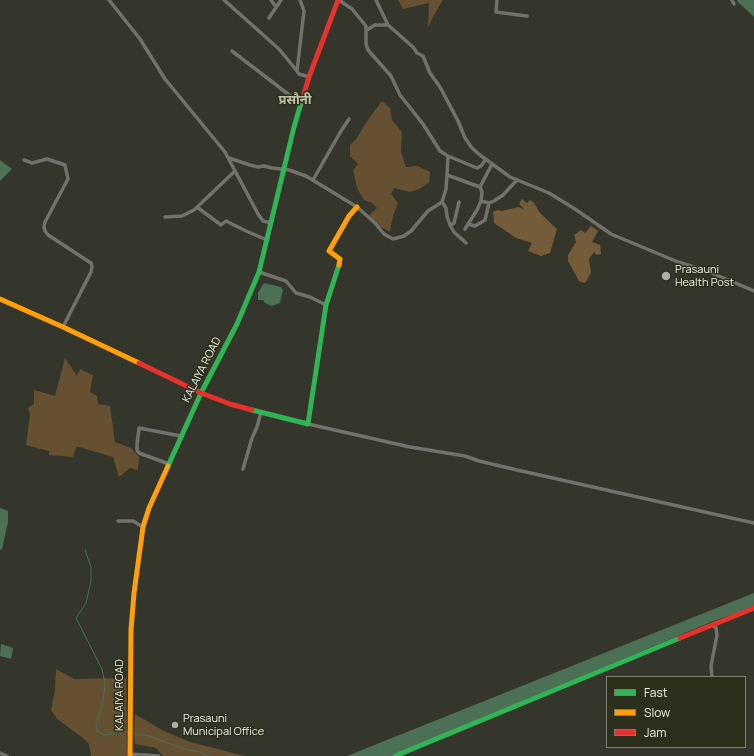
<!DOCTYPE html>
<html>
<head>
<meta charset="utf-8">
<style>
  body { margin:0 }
  #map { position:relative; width:754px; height:756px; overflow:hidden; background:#34352b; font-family:Manrope,sans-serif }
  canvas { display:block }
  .legend { position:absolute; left:606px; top:676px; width:140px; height:72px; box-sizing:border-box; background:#2d2f1d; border:1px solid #7a7c6c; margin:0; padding:5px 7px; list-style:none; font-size:12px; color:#edefe3 }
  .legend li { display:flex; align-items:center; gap:8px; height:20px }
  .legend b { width:20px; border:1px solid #7a7c6c }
</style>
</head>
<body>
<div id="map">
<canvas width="754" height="756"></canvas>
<ul class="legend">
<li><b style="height:5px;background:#30b455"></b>Fast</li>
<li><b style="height:5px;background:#ff9f0a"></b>Slow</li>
<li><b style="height:5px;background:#e5322d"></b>Jam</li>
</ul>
</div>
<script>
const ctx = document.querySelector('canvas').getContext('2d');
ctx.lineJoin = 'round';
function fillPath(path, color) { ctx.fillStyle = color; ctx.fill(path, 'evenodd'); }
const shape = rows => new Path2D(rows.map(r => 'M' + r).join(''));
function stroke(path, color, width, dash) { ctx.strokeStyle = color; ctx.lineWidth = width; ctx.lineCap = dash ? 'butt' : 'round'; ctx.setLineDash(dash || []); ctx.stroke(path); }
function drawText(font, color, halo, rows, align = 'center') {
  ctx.font = font + ' Manrope,"Noto Sans Devanagari",sans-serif'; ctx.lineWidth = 3; ctx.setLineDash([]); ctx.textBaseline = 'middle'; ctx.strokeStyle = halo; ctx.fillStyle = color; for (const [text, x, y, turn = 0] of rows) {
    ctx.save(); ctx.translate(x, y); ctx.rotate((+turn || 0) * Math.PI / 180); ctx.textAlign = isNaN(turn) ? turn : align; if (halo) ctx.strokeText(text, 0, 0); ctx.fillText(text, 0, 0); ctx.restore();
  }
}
fillPath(shape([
  [398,0,443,0,434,15,428,27,429,3,403,9],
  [382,101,390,108,392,120,402,132,401,151,406,167,418,166,430,172,429,183,419,189,410,192,394,188,391,194,398,203,393,216,390,232,381,227,369,215,377,208,372,203,364,200,357,188,353,170,358,164,350,156,350,145,357,138,365,124],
  [65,358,77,376,80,369,93,375,90,392,97,396,98,404,110,406,115,442,131,448,139,457,138,470,130,468,119,477,113,457,79,447,76,447,73,457,49,455,49,451,26,445,30,414,28,408,34,404,34,390,55,396],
  [56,669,74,679,126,678,127,756,91,756,89,744,83,738,57,719,51,710,55,690],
  [135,714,164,731,190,742,245,756,163,756,156,748,135,744,134,731]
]), '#655032');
fillPath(shape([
  [522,199,527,203,530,200,534,203,540,213,557,229,550,253,541,256,528,251,532,243,516,238,494,223,493,212,497,210,502,211,518,207,524,209,519,204],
  [591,226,598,231,592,242,600,245,601,254,597,255,594,252,589,259,591,273,585,283,579,281,568,261,568,255,576,242,574,235,581,230,585,233]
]), '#745c3b');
fillPath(shape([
  [737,0,754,0,754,17,737,1],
  [0,160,12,169,0,181],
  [264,283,281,287,283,290,280,303,272,306,265,303,263,300,258,300,258,293],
  [0,508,8,511,8,522,2,549,0,550],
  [754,593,754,606,731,615,716,620,391,756,347,756],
  [1,644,13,648,11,659,0,656]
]), '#4b7056');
stroke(shape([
  [85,550,91,567,91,581,86,603,76,618,102,669,105,684,103,702,96,725,97,731,104,735,114,734,116,727,128,732],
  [133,734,136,735,146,735,187,750,200,752,209,756]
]), '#4b7056', 1);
stroke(shape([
  [109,0,140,39,165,79,225,152,258,214,263,221,271,223],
  [224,0,279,49,297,71],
  [271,0,276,7],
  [300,0,304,11,297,71,299,74,309,77],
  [339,0,352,9,366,26,366,44,368,50,391,76,400,95,423,124,440,151,448,156,477,168,481,166,486,159],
  [376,0,388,25,413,47,417,53,423,56,430,73,440,87,458,121,465,138,472,148,480,155,510,177,549,193,575,209,611,234,678,262,707,271,754,291],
  [497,0,496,12,527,16],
  [732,0,734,4],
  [269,18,281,0],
  [367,30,375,25,388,25],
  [232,51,301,104],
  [229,158,250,165,258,167,264,166,272,168,289,170,306,176,357,207,375,223,384,234,393,239,404,236,411,231,428,211,442,202,446,189,447,175,448,156],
  [24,160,32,163,47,159,65,165,68,179,45,222,44,227,45,231,48,235,91,263,92,267,91,272,63,327],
  [447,175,480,187,482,192,481,201],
  [313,180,341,131,349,119],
  [480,187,492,164],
  [442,202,446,208,447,216,450,225,454,232,466,243],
  [197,207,221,225,226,221,246,231,267,240],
  [165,217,182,216,194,210,235,171],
  [468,224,475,226,485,220,489,203],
  [450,225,451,225,454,223,459,202],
  [465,229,477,210,481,201,489,203,494,201,503,195,516,181],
  [259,272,286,281,296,293,310,297,326,305],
  [308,424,410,447,465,456,479,461,517,470,754,523],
  [169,464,139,453,137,450,137,444,139,428,181,436],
  [243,469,252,438,257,427,261,412],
  [118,521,133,521,143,527],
  [712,625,716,628,717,635,711,666,712,677],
  [0,753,7,756],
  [130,754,159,756]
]), '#73716b', 3.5);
stroke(shape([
  [252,410,308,424,326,305,339,265],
  [168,466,201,393,237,324,259,272,294,127,302,100],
  [395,756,680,638]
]), '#30b455', 5);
stroke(shape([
  [339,265,340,259,329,251,349,216,357,207],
  [0,299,63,327,139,363],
  [130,756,131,630,134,593,143,527,149,508,168,466]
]), '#ff9f0a', 5);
stroke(shape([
  [302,100,309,77,338,0],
  [139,363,201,393,230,404,252,410],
  [680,638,754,608]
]), '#e5322d', 5);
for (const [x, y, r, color] of [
  [666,276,5,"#acaea3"],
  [175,725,4,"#acaea3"]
]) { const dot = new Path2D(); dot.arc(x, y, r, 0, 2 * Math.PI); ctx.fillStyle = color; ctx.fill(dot); stroke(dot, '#2d2f1d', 1.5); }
drawText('11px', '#edefe3', '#2d2f1d', [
  ["Prasauni",675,270],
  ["Health Post",675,283],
  ["Prasauni",183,719],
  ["Municipal Office",183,732]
], 'left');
drawText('11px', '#edefe3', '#2d2f1d', [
  ["KALAIYA ROAD",202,370,-63],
  ["KALAIYA ROAD",120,695,-90]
]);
drawText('bold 13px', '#bec1aa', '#2d2f1d', [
  ["प्रसौनी",295,100]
]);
</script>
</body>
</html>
